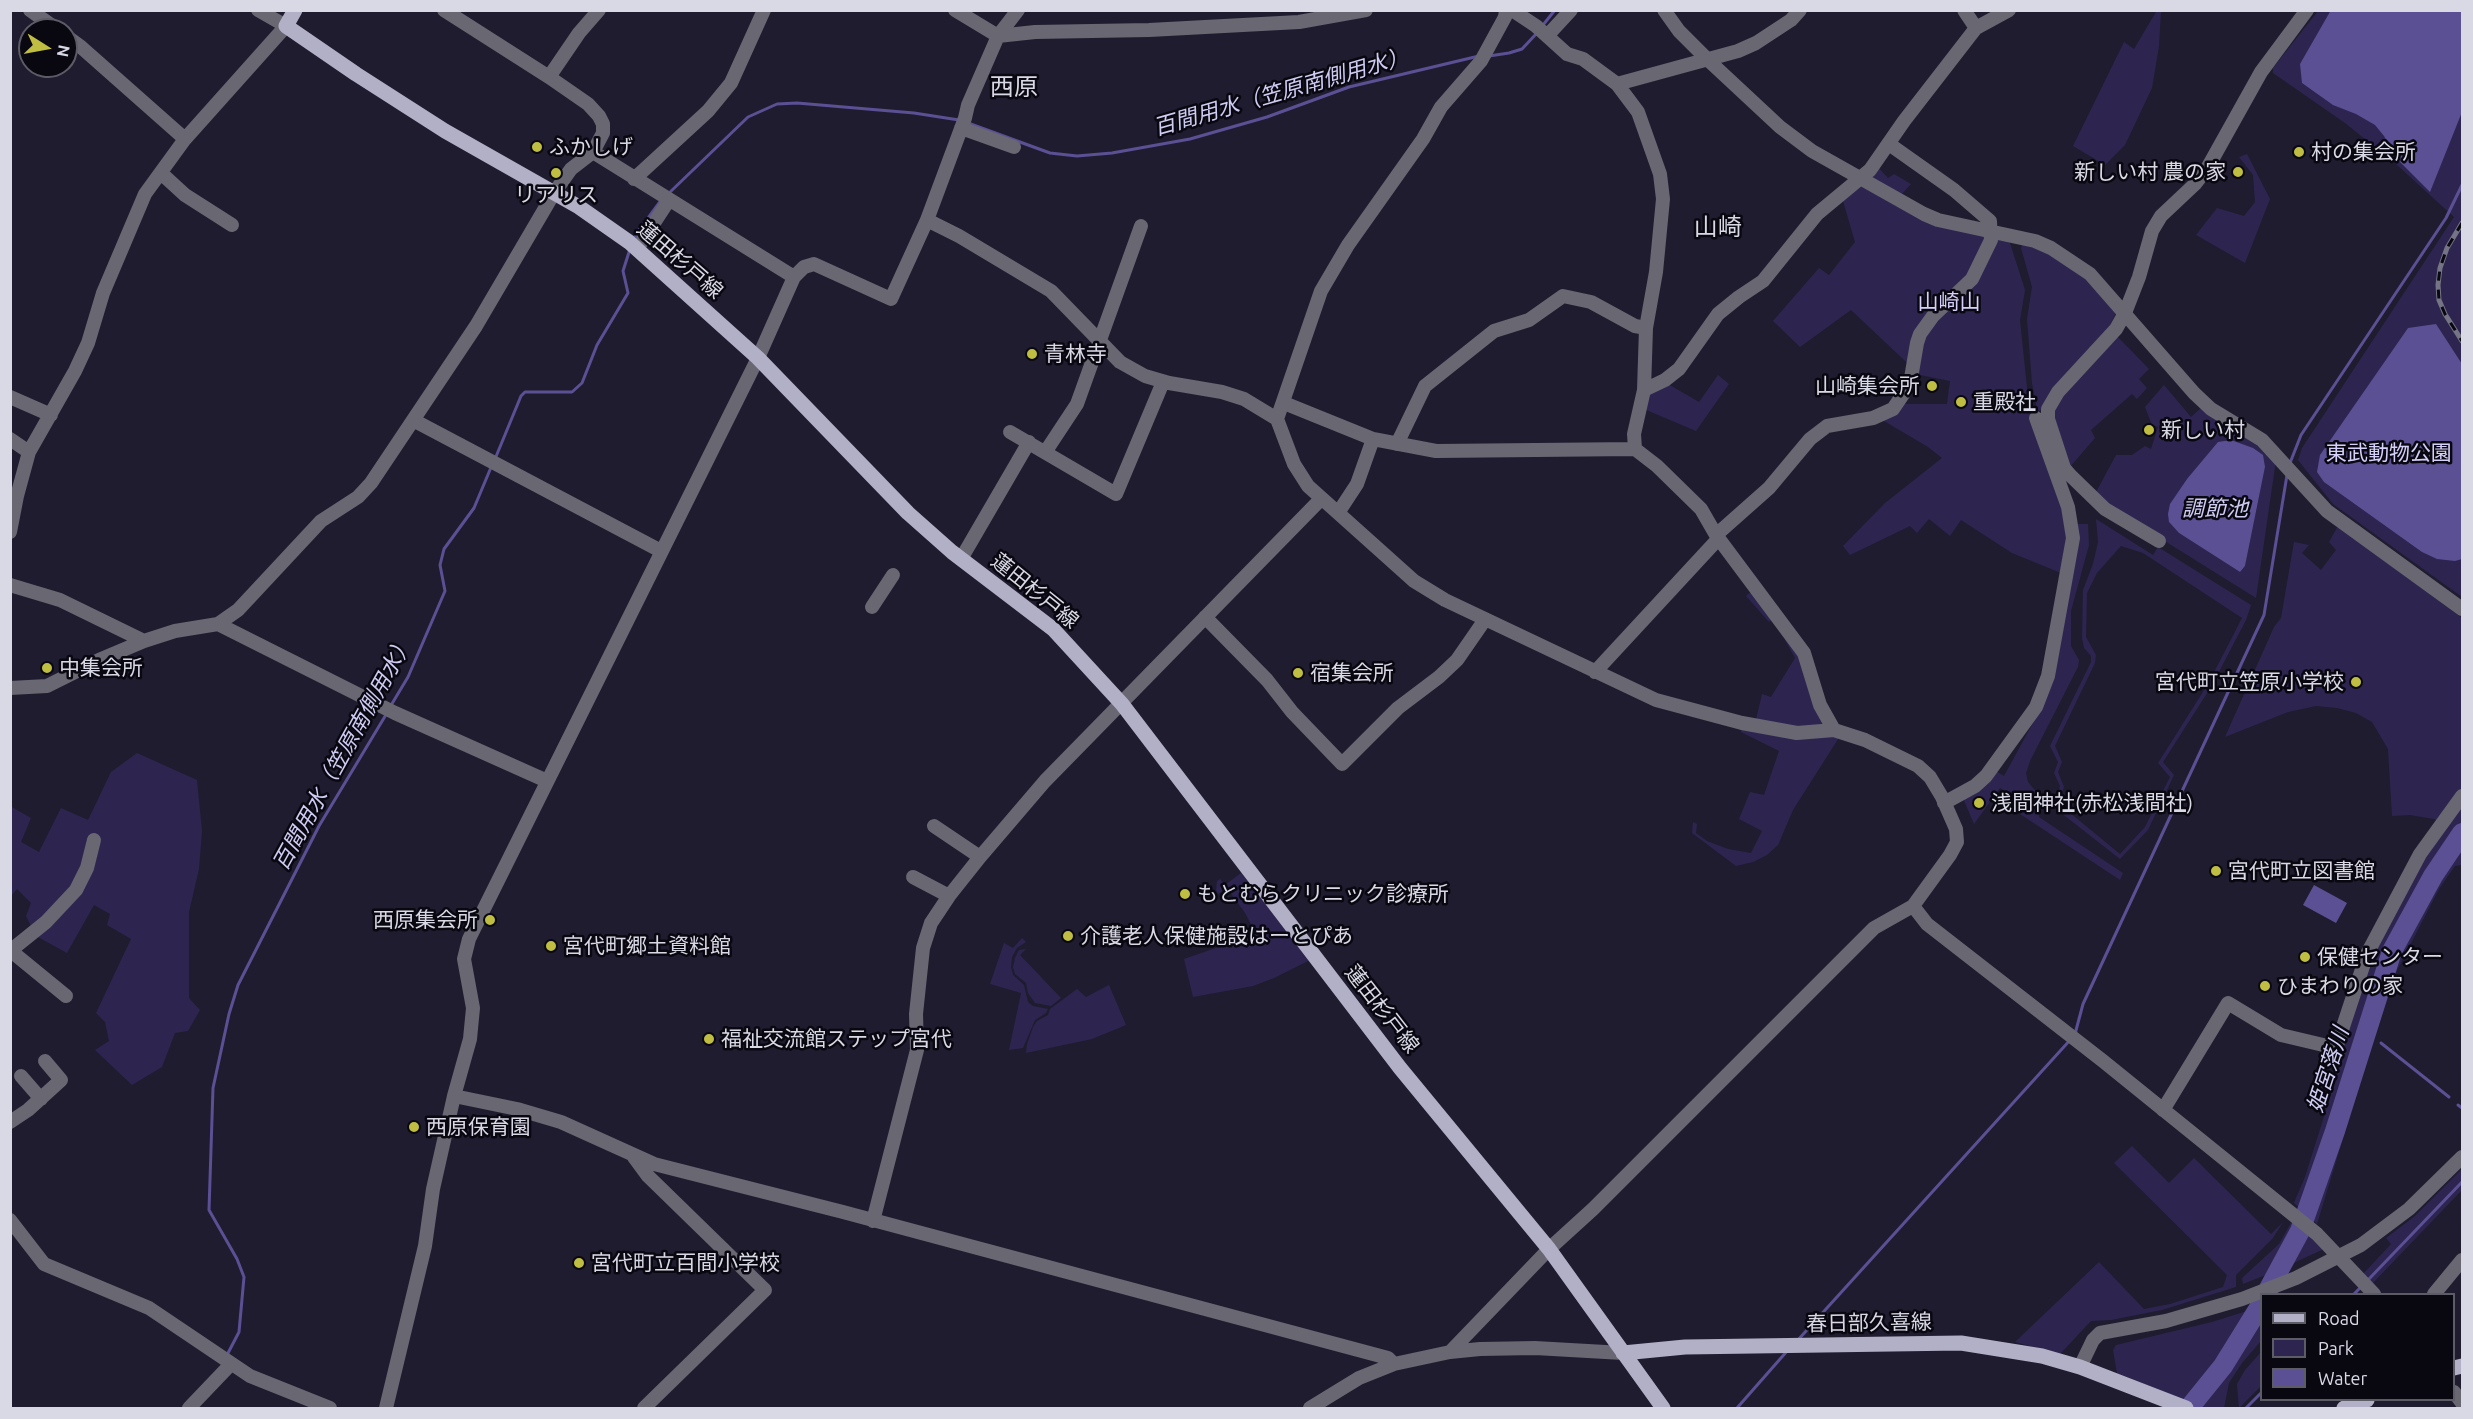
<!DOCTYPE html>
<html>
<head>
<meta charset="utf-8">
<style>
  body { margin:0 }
  #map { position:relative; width:2473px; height:1419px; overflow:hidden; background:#1f1c2f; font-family:Ubuntu,sans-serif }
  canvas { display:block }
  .frame { position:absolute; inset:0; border:12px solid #d9d9e6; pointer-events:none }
  .legend { position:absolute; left:2260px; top:1293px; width:195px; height:108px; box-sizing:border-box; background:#090810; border:2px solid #5c5c66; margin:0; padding:8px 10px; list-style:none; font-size:18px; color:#d9d9e6 }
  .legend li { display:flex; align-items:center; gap:12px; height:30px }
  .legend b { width:30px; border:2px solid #5c5c66 }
  .north { position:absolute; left:18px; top:18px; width:60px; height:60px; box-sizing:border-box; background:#090810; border:2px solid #5c5c66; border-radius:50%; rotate:101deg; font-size:16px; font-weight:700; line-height:24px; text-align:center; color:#d9d9e6 }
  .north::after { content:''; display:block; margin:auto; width:21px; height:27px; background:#bfbe42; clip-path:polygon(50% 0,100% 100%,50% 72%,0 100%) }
</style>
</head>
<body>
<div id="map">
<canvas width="2473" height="1419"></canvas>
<div class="frame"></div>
<ul class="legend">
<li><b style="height:8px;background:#b2b0c6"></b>Road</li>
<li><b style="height:16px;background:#2d2550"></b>Park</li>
<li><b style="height:16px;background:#5b5094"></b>Water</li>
</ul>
<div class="north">N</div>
</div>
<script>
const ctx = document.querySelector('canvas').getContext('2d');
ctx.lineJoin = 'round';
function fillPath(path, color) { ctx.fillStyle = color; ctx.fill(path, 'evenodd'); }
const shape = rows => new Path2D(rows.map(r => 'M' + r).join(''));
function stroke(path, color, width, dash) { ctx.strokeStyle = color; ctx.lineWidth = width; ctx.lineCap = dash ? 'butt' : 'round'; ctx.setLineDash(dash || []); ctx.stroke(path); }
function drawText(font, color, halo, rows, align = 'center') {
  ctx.font = font + ' Ubuntu,"Noto Sans JP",sans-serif'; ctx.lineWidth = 5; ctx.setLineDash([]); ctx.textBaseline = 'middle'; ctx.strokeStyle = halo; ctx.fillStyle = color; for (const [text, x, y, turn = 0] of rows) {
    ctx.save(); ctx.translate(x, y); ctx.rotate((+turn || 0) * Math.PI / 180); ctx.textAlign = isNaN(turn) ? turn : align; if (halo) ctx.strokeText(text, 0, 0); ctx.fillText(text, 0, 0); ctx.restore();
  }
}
fillPath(shape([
  [2154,11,2161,11,2159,46,2152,88,2125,145,2105,165,2073,146,2124,42,2134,49,2156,12],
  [2318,11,2462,11,2462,597,2333,504,2298,460,2302,448,2454,217,2397,165,2345,123,2273,73,2273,68],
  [2247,154,2270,199,2245,263,2196,235,2217,208,2244,216,2255,202,2253,175,2239,157],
  [1877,166,1888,178,1894,174,1911,184,1900,196,1870,181],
  [1861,186,1909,213,2006,237,2010,243,2025,290,2020,320,2029,407,2063,509,2067,546,2061,573,2012,553,1961,520,1950,536,1929,519,1917,533,1910,526,1850,555,1843,546,1885,503,1942,458,1928,447,1884,421,1884,417,1904,404,1947,404,1950,381,1920,375,1851,310,1800,347,1773,321,1819,268,1829,275,1855,242,1843,201],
  [2023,244,2050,254,2084,276,2116,313,2108,329,2040,411,2037,409,2032,383,2027,319,2032,287,2021,248],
  [2117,336,2149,369,2139,379,2147,388,2137,399,2132,394,2091,430,2095,438,2069,468,2053,412,2055,405],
  [1718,375,1729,384,1696,431,1644,409,1648,394,1668,384,1699,402],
  [2164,385,2191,417,2201,408,2247,435,2276,460,2256,598,2107,505,2095,494,2116,455,2132,455,2145,446,2151,449,2158,427,2152,425,2145,407],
  [2265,467,2245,566,2240,572,2179,533,2169,522,2171,504,2187,479],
  [2096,519,2153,555,2158,547,2251,605,2246,620,2211,687,2163,762,2174,775,2148,830,2120,859,2056,809,2054,804,2060,786,2054,773,2058,762,2050,746,2091,662,2091,656,2084,648,2082,638,2083,590,2093,564,2098,542],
  [2121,546,2143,553,2242,618,2208,684,2158,763,2170,777,2145,827,2120,854,2058,803,2064,787,2058,772,2062,762,2055,746,2095,663,2096,655,2086,637,2087,593,2097,573],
  [2076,524,2088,524,2089,545,2071,611,2071,646,2079,660,2078,667,2030,761,2026,773,2028,782,2038,794,2039,817,2123,873,2120,880,2017,812,2022,801,2000,788,1974,824,1962,796,1994,770,2004,776,2040,710],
  [2338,526,2462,618,2462,790,2439,822,2434,819,2410,815,2392,816,2388,749,2372,722,2356,713,2337,708,2316,706,2288,712,2225,737,2274,627,2281,618,2294,542,2309,545,2302,553,2321,570,2336,550,2329,542],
  [1753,590,1802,656,1840,736,1793,810,1778,845,1767,855,1753,862,1736,866,1692,833,1693,822,1697,824,1696,833,1707,841,1728,849,1751,853,1762,831,1739,819,1750,792,1764,795,1779,751,1741,732,1742,726,1754,728,1762,694,1771,697,1795,658,1785,640,1786,637,1772,619,1769,622,1746,596],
  [137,753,197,780,202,831,199,869,189,912,189,998,200,1010,188,1031,175,1033,162,1067,132,1085,95,1050,109,1041,105,1022,96,1013,131,939,107,925,110,914,94,905,67,953,36,936,26,916,31,903,17,889,11,896,10,806,31,818,21,842,39,852,61,808,88,820,111,772],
  [2462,802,2462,823,2423,879,2375,976,2340,1102,2302,1210,2294,1203,2305,1177,2345,1050,2342,1048,2371,955,2424,853],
  [2462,840,2462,863,2461,865,2455,866,2439,889,2390,984,2317,1224,2312,1219,2387,977,2411,925,2439,874],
  [1241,873,1310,960,1274,978,1253,986,1193,997,1184,959,1256,934,1245,913,1227,888,1218,894,1216,890,1217,881,1220,879,1225,885],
  [1022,938,1026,942,1017,948,1012,957,1011,967,1013,975,1024,985,1028,1002,1033,1006,1048,1009,1046,1013,1035,1020,1023,1048,1009,1050,1021,993,990,984,1004,943,1013,948],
  [1026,949,1020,955,1061,998,1051,1006,1035,1003,1028,993,1026,983,1015,974,1013,967,1015,958,1019,950],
  [1109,985,1126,1025,1092,1039,1026,1053,1027,1044,1033,1027,1037,1021,1048,1015,1050,1009,1077,989,1086,997],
  [2132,1146,2169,1183,2194,1158,2271,1234,2283,1222,2273,1238,2236,1275,2236,1287,2162,1310,2111,1320,2091,1321,2060,1354,2015,1342,2099,1262,2144,1309,2170,1304,2223,1287,2227,1275,2114,1163],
  [2462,1169,2462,1190,2371,1285,2363,1274,2391,1244,2386,1238,2415,1216],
  [2292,1221,2296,1224,2292,1236,2273,1272,2243,1284,2242,1278,2279,1244],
  [2306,1232,2324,1249,2289,1265,2299,1249],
  [2253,1309,2229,1350,2187,1401,2117,1373,2113,1350,2116,1345,2212,1322],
  [2261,1316,2261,1341,2242,1363,2229,1383,2224,1408,2206,1408,2198,1405,2216,1384],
  [2261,1352,2261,1386,2239,1408,2237,1384,2245,1370]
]), '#2d2550');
fillPath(shape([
  [2331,10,2462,11,2462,112,2430,192,2397,159,2384,136,2375,125,2356,114,2333,105,2302,83,2300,64],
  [2436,324,2462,364,2462,559,2455,561,2437,559,2422,552,2324,482,2317,472,2320,455,2408,328],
  [2231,440,2253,448,2263,455,2265,467,2245,566,2240,572,2179,533,2169,522,2168,514,2170,504,2187,479,2218,442],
  [2314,885,2347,903,2336,923,2303,905]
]), '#5b5094');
stroke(shape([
  [1543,25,1555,10],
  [1489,56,1509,53,1522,49,1537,33],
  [968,123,1050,153,1077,156,1112,153,1190,139,1267,117,1349,87,1479,56],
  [667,195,748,117,777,104,797,103,914,113,959,120],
  [634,240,637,233,662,199],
  [495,459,521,396,525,392,572,392,582,383,597,345,628,293,623,271,630,249],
  [2290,463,2301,435,2446,218,2462,185],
  [390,707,408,677,445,591,440,565,444,549,474,508,492,465],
  [2075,1034,2083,1004,2264,615,2287,475],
  [2381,1043,2449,1097],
  [2458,1105,2462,1108],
  [2368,1280,2462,1182],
  [2354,1294,2361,1287],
  [1797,1341,2071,1039],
  [227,1355,239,1332,244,1277,237,1259,209,1210,213,1088,229,1014,238,985,319,826,387,713],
  [1737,1408,1788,1350],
  [2246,1408,2262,1392]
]), '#5b5094', 3);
stroke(shape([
  [2266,1294,2300,1231,2335,1131,2392,951,2433,876,2462,833],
  [2189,1408,2223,1366,2262,1303]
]), '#5b5094', 20);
stroke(shape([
  [30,10,58,30],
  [444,10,549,77,588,104,599,116,603,124,603,133,593,152],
  [955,10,998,36,1035,32,1149,30,1299,22,1366,10],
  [1512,10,1536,26,1567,54,1583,59,1617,84,1638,112,1660,174,1663,199,1656,272,1646,328,1644,390,1634,434,1635,449,1657,466,1701,509,1716,535,1804,653,1820,705,1834,730],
  [1664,10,1679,31,1707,59,1780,127,1812,151,1924,214,1938,220,2035,241,2051,248,2090,274,2194,393,2211,409,2262,440,2327,511,2462,609],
  [1964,10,1976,28],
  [66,36,81,47,185,139],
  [1547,36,1571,10],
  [549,77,579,33,599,10],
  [1617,84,1738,51,1756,43,1791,20,1800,10],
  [961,128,1014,147],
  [161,173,185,195,232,225],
  [634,179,708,111,731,83,764,10],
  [927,220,959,236,1051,291,1120,362,1145,376,1169,383,1222,392,1244,399,1277,419,1294,464,1308,486,1414,581,1445,600,1656,700,1742,723,1797,733,1834,730,1865,740,1918,766,1930,777,1942,797,1956,829,1957,842,1950,855,1913,906,1874,928,1593,1209,1549,1249,1450,1352],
  [637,249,669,200],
  [1644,390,1665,380,1679,369,1718,314,1739,297,1763,281,1817,214,1870,170,1904,121,1976,28,2009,10],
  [10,397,51,415],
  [1284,403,1373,439,1436,451,1635,449],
  [1277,419,1321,291,1348,245,1423,139,1441,107,1481,61,1505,17,1506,10],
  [413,420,661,551],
  [1010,432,1116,494,1163,382],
  [10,439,29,452],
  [1397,444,1425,386,1494,331,1529,320,1563,296,1591,302,1635,326,1646,328],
  [1046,451,1077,404,1141,226],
  [1338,513,1357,484,1373,439],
  [10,532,17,496,29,452,75,371,88,343,103,293,145,194,185,139,286,26,258,10],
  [1716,535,1769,488,1810,439,1827,426,1873,418,1893,409,1910,384,1917,343,1920,334,1933,316,1972,279,1991,240,1990,221,1954,190,1889,144],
  [2159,541,2105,509,2071,476,2064,468,2048,419,2048,409,2058,392,2116,329,2125,313,2139,277,2152,231,2161,216,2195,184,2208,167,2261,72,2307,10],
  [961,559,1029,442],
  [10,585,60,600,144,641],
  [872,607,893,575],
  [1205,617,1267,680,1292,712,1342,764,1398,708,1439,677,1457,660,1484,621],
  [218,624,395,713,547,781],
  [1595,672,1719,538],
  [10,688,47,686,99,660,144,641,175,631,218,624,238,610,321,521,358,497,371,483,476,326,554,193,571,169,593,152,794,277],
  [1944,803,1975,786,1986,776,2036,707,2048,676,2073,538,2068,507,2036,418],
  [934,826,980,857],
  [913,877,949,896],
  [1913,906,1927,924,2103,1061,2317,1234,2374,1294],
  [10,951,46,922,76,890,87,868,94,840],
  [11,951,66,996],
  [21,1076,41,1099],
  [454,1096,517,1109,561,1122,654,1164,843,1212,1388,1358,1394,1364],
  [2163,1110,2228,1003,2281,1035,2336,1048,2367,954,2420,854,2462,796],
  [10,1122,28,1110,61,1080,45,1061],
  [634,1157,648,1176,765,1290,644,1408],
  [10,1220,44,1264,149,1308,250,1376,330,1408],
  [873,1221,917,1050,916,1014,923,948,931,923,949,896,980,857,1045,781,1321,499],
  [2434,1294,2462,1260],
  [2080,1367,2093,1340,2100,1333,2166,1321,2242,1299,2296,1278,2361,1245,2409,1209,2462,1157],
  [2454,1392,2462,1403],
  [189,1408,231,1364],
  [386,1408,425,1246,433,1189,454,1096,470,1039,473,1008,464,959,469,939,758,358,794,277,804,267,814,264,891,299,927,220,965,118,968,105,998,36,1018,10],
  [1310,1408,1359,1378,1394,1364,1450,1352,1480,1349,1535,1348,1623,1353]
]), '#686772', 14);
stroke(shape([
  [295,10,286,26,356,74,445,131,579,207,629,242,758,358,908,513,952,552,1053,629,1122,704,1400,1068,1549,1249,1663,1408],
  [1623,1353,1685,1347,1961,1343,2042,1356,2080,1367,2186,1408],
  [2454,1368,2462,1366],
  [2344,1408,2367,1400]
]), '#b2b0c6', 15);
const rail = shape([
  [2462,223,2447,248,2440,268,2438,285,2439,300,2445,314,2462,341]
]);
stroke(rail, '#757484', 5);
stroke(rail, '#090810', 3, [9]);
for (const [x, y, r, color] of [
  [537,147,6,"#bfbe42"],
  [2299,152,6,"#bfbe42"],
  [2238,172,6,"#bfbe42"],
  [556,173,6,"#bfbe42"],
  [1032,354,6,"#bfbe42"],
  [1932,386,6,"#bfbe42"],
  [1961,402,6,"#bfbe42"],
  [2149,430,6,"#bfbe42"],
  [47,668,6,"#bfbe42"],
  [1298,673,6,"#bfbe42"],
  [2356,682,6,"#bfbe42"],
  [1979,803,6,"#bfbe42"],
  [2216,871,6,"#bfbe42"],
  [1185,894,6,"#bfbe42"],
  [490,920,6,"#bfbe42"],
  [1068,936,6,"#bfbe42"],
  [551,946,6,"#bfbe42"],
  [2305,957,6,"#bfbe42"],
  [2265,986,6,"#bfbe42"],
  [709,1039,6,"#bfbe42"],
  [414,1127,6,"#bfbe42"],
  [579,1263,6,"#bfbe42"]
]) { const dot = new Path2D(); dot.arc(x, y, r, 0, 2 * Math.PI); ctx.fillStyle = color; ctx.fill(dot); stroke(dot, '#090810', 2); }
drawText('21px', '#d9d9e6', '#090810', [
  ["ふかしげ",549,147],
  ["村の集会所",2311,152],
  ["新しい村 農の家",2226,172,"right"],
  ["リアリス",556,195,"center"],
  ["青林寺",1044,354],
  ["山崎集会所",1920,386,"right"],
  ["重殿社",1973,402],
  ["新しい村",2161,430],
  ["中集会所",59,668],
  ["宿集会所",1310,673],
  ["宮代町立笠原小学校",2344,682,"right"],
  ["浅間神社(赤松浅間社)",1991,803],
  ["宮代町立図書館",2228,871],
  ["もとむらクリニック診療所",1197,894],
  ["西原集会所",478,920,"right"],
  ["介護老人保健施設はーとぴあ",1080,936],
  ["宮代町郷土資料館",563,946],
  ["保健センター",2317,957],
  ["ひまわりの家",2277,986],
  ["福祉交流館ステップ宮代",721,1039],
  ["西原保育園",426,1127],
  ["宮代町立百間小学校",591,1263]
], 'left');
drawText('21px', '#d9d9e6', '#090810', [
  ["蓮田杉戸線",680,260,41],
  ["蓮田杉戸線",1035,591,39],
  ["蓮田杉戸線",1382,1009,52],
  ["春日部久喜線",1869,1323,-1]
]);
drawText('21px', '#d4d0f9', '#090810', [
  ["山崎山",1949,302],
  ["東武動物公園",2389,453]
]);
drawText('italic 22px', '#cfccf4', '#090810', [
  ["百間用水（笠原南側用水）",1281,92,-16],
  ["調節池",2215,509],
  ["百間用水（笠原南側用水）",343,753,-61],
  ["姫宮落川",2328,1070,-72]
]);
drawText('24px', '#d9d9e6', '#090810', [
  ["西原",1014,87],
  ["山崎",1718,227]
]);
</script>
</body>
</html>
